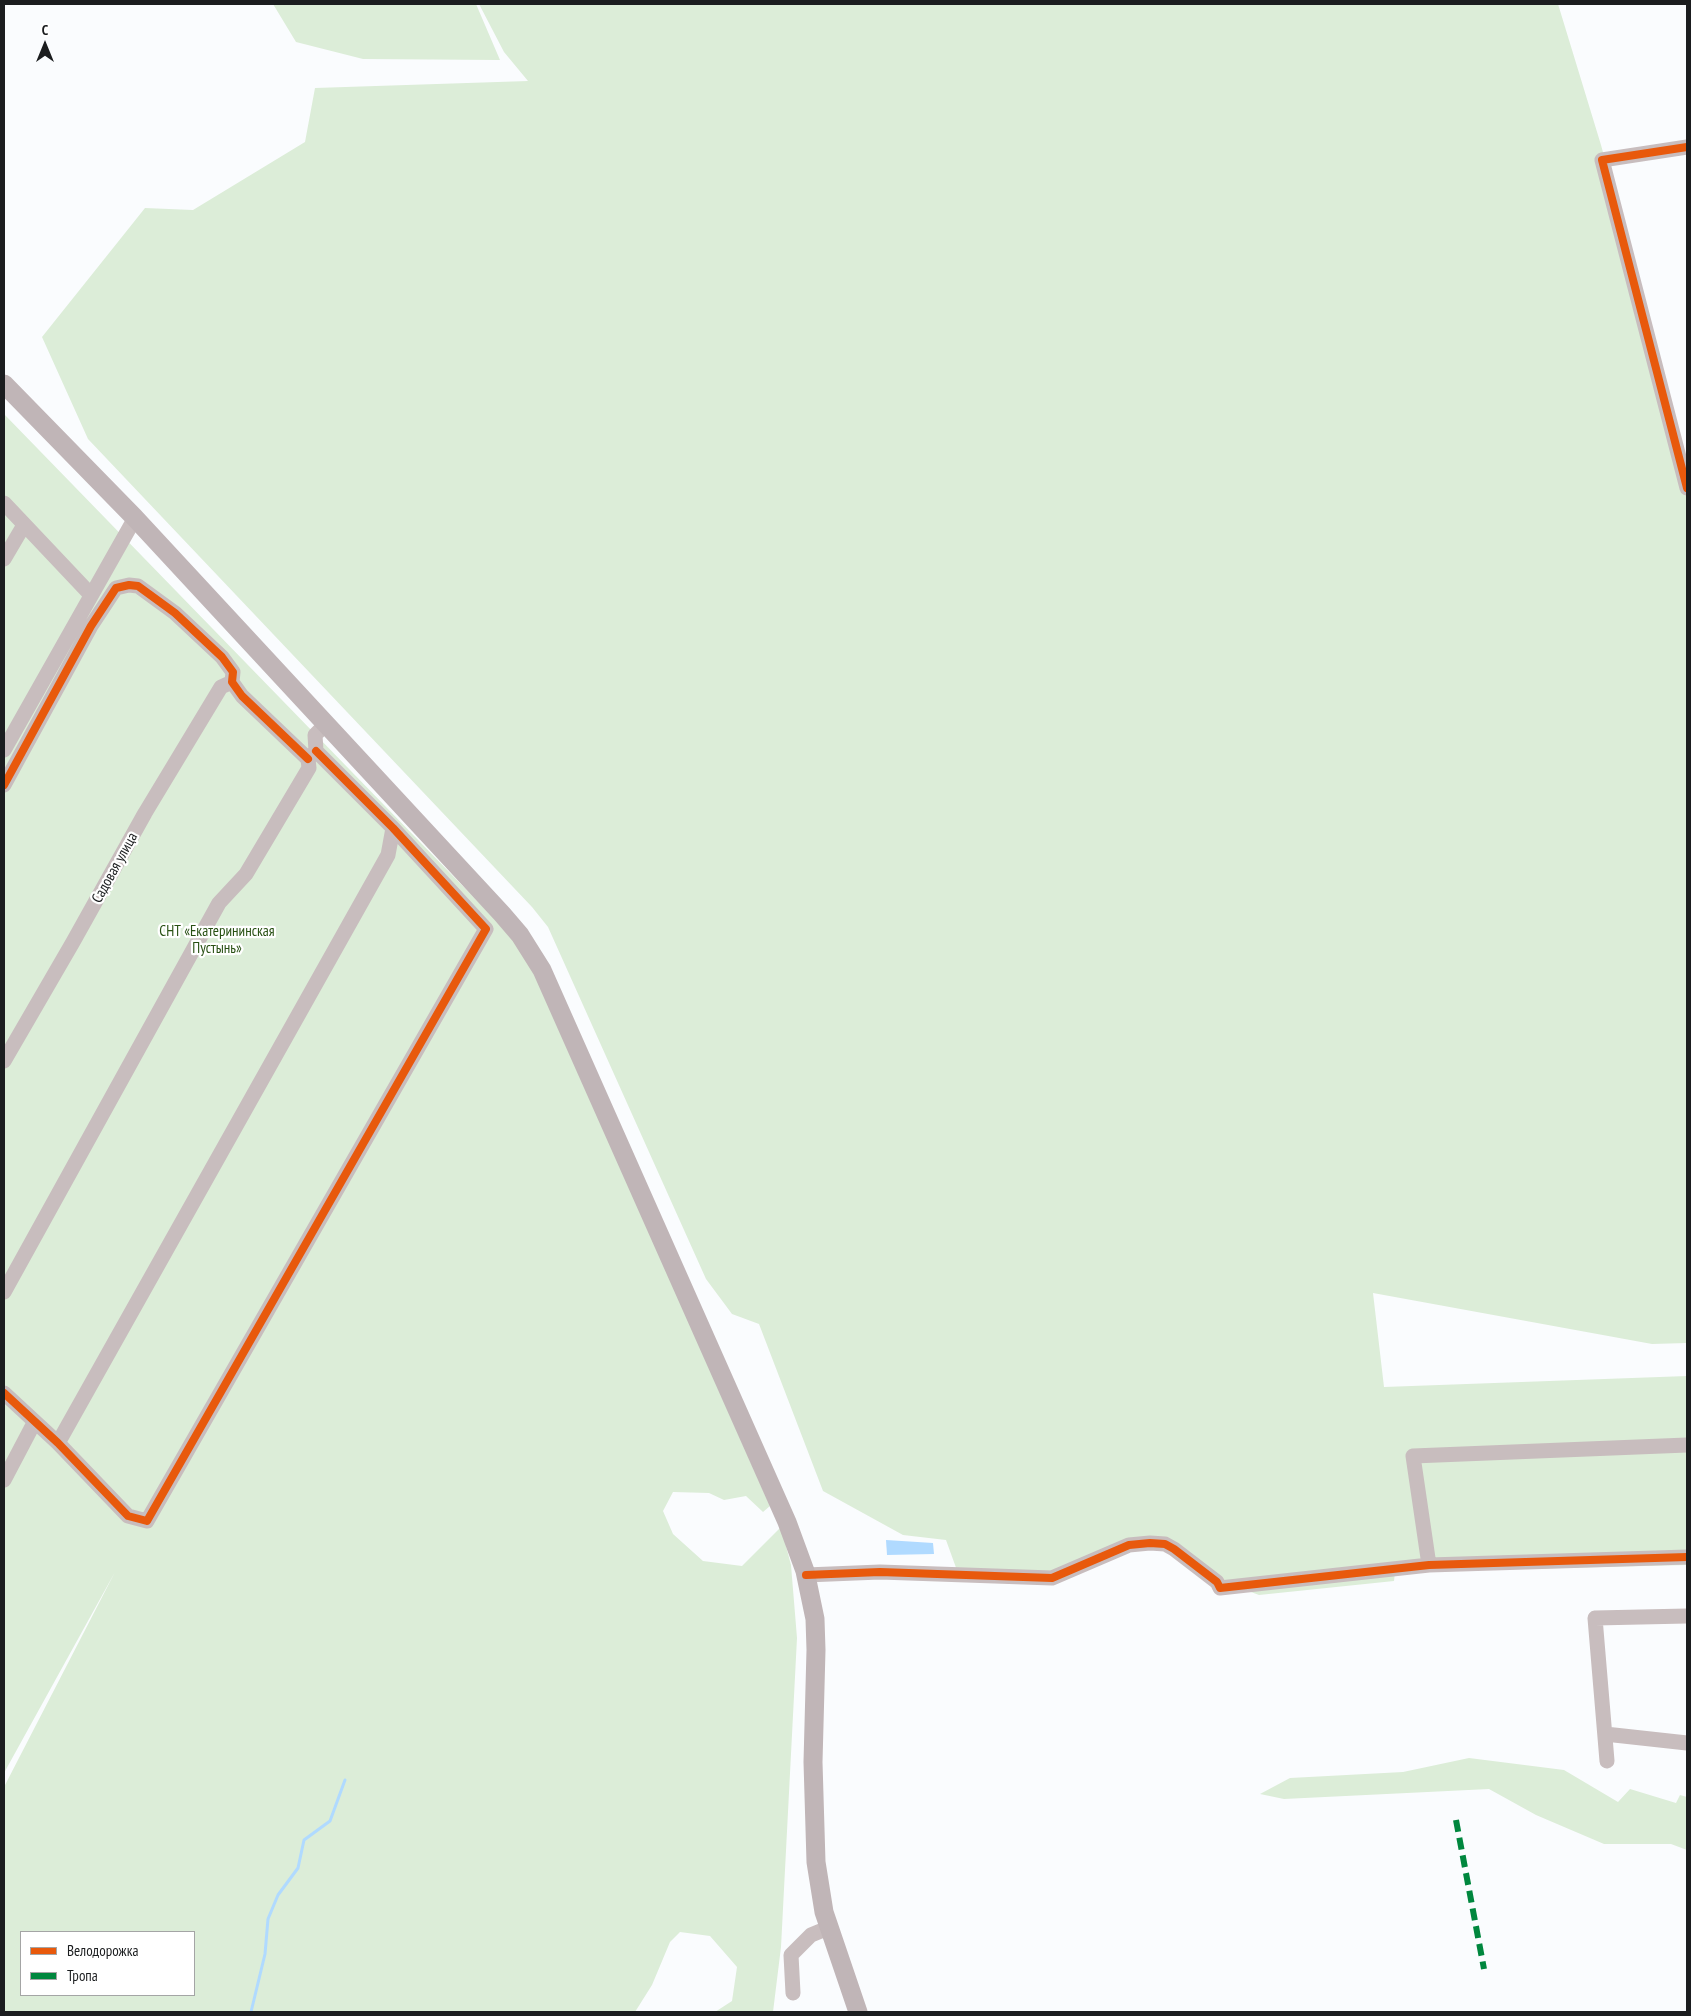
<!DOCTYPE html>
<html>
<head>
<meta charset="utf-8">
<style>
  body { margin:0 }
  #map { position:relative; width:1691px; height:2016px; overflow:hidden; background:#fafcfe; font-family:"PT Sans Narrow",sans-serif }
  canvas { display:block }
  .frame { position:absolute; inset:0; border:5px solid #1b1d1f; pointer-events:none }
  .legend { position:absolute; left:20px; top:1931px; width:175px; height:65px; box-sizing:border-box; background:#fff; border:1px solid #a4a5a5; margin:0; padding:6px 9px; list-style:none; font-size:15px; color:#1b1d1f }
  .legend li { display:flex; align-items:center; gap:10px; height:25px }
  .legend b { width:25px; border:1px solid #a4a5a5 }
  .north { position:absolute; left:20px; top:20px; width:50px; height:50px; -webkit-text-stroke:4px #fff; paint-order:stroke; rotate:0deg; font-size:14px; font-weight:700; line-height:20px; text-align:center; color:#1b1d1f }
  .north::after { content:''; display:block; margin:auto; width:18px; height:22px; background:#1b1d1f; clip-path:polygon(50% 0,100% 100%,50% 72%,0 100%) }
</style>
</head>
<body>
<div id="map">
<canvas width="1691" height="2016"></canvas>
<div class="frame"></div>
<ul class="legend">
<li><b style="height:6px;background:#e8590c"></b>Велодорожка</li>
<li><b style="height:6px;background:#00873e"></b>Тропа</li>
</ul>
<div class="north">С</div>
</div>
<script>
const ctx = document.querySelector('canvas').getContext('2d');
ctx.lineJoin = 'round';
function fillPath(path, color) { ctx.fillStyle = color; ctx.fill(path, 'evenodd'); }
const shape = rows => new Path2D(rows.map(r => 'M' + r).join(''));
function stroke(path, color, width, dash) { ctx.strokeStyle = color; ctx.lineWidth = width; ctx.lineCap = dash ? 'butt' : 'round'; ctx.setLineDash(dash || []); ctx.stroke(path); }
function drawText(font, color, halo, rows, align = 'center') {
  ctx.font = font + ' "PT Sans Narrow",sans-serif'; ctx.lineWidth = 4.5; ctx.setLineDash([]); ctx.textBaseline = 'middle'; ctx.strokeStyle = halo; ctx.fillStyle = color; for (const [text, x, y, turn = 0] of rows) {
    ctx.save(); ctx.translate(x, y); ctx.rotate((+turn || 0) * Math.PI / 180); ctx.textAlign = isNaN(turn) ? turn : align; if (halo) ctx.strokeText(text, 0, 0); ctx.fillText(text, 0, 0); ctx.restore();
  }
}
fillPath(shape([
  [273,4,476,4,500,60,363,59,296,42],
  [479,4,1558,4,1601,145,1687,461,1687,1343,1652,1344,1373,1293,1384,1387,1687,1376,1687,1565,1395,1572,1394,1581,1259,1595,1219,1580,1173,1549,1126,1545,1053,1574,959,1576,946,1540,903,1535,823,1491,759,1324,732,1314,706,1279,548,927,532,907,88,439,42,337,145,208,193,210,305,142,315,88,528,81,504,52],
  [4,414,489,913,522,945,770,1506,763,1512,746,1496,724,1500,709,1493,673,1492,663,1511,673,1534,703,1561,742,1566,781,1527,791,1565,797,1638,781,1947,773,2012,715,2012,732,2001,737,1967,710,1936,680,1932,670,1942,652,1985,635,2012,4,2012,4,1787,115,1572,4,1773],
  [21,1932,194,1932,194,1995,21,1995],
  [1469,1758,1564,1770,1618,1802,1630,1789,1676,1803,1680,1795,1687,1797,1687,1850,1671,1844,1604,1844,1536,1815,1489,1789,1284,1799,1260,1794,1290,1778,1403,1772]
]), '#dcedd8');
fillPath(shape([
  [886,1540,933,1543,934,1554,887,1555]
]), '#b0daff');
stroke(shape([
  [251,2012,265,1954,268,1919,278,1895,298,1868,304,1840,330,1821,345,1780]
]), '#b0daff', 3);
stroke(shape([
  [1687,147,1602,160,1687,488],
  [4,503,91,595],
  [4,559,24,525],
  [4,750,135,518],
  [4,785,91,626,116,588,129,585,138,586,175,613,222,657,233,672,232,682,242,696,308,759],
  [4,1061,73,942,145,813,221,687,232,682],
  [4,1292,219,903,246,874,309,768,308,759,316,751,315,735,325,725],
  [4,1393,58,1443,128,1516,147,1521,486,929,393,828,316,751],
  [58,1443,388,855,393,828],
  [4,1480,34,1423],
  [1429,1565,1413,1456,1687,1445],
  [806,1575,880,1572,1052,1578,1129,1545,1150,1543,1165,1544,1174,1549,1217,1582,1220,1588,1429,1565,1687,1557],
  [1605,1734,1687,1743],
  [1607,1761,1595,1618,1687,1616],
  [793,1993,791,1955,811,1935,828,1928]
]), '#c8bdbe', 15);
stroke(shape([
  [4,384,135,518,502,914,520,935,542,970,787,1522,805,1571,815,1619,816,1650,813,1762,816,1862,824,1912,858,2012]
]), '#c0b5b7', 19);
stroke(shape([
  [1456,1820,1484,1969]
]), '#00873e', 6, [12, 6]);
stroke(shape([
  [1687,147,1602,160,1687,488],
  [4,785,91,626,116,588,129,585,138,586,175,613,222,657,233,672,232,682,242,696,308,759],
  [4,1393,58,1443,128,1516,147,1521,486,929,393,828,316,751],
  [806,1575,880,1572,1052,1578,1129,1545,1150,1543,1165,1544,1174,1549,1217,1582,1220,1588,1429,1565,1687,1557]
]), '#e8590c', 8);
drawText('15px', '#1b1d1f', '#fff', [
  ["Садовая улица",115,868,-61]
]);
drawText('15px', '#285013', '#fff', [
  ["СНТ «Екатерининская",217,932],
  ["Пустынь»",217,949]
]);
</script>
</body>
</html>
